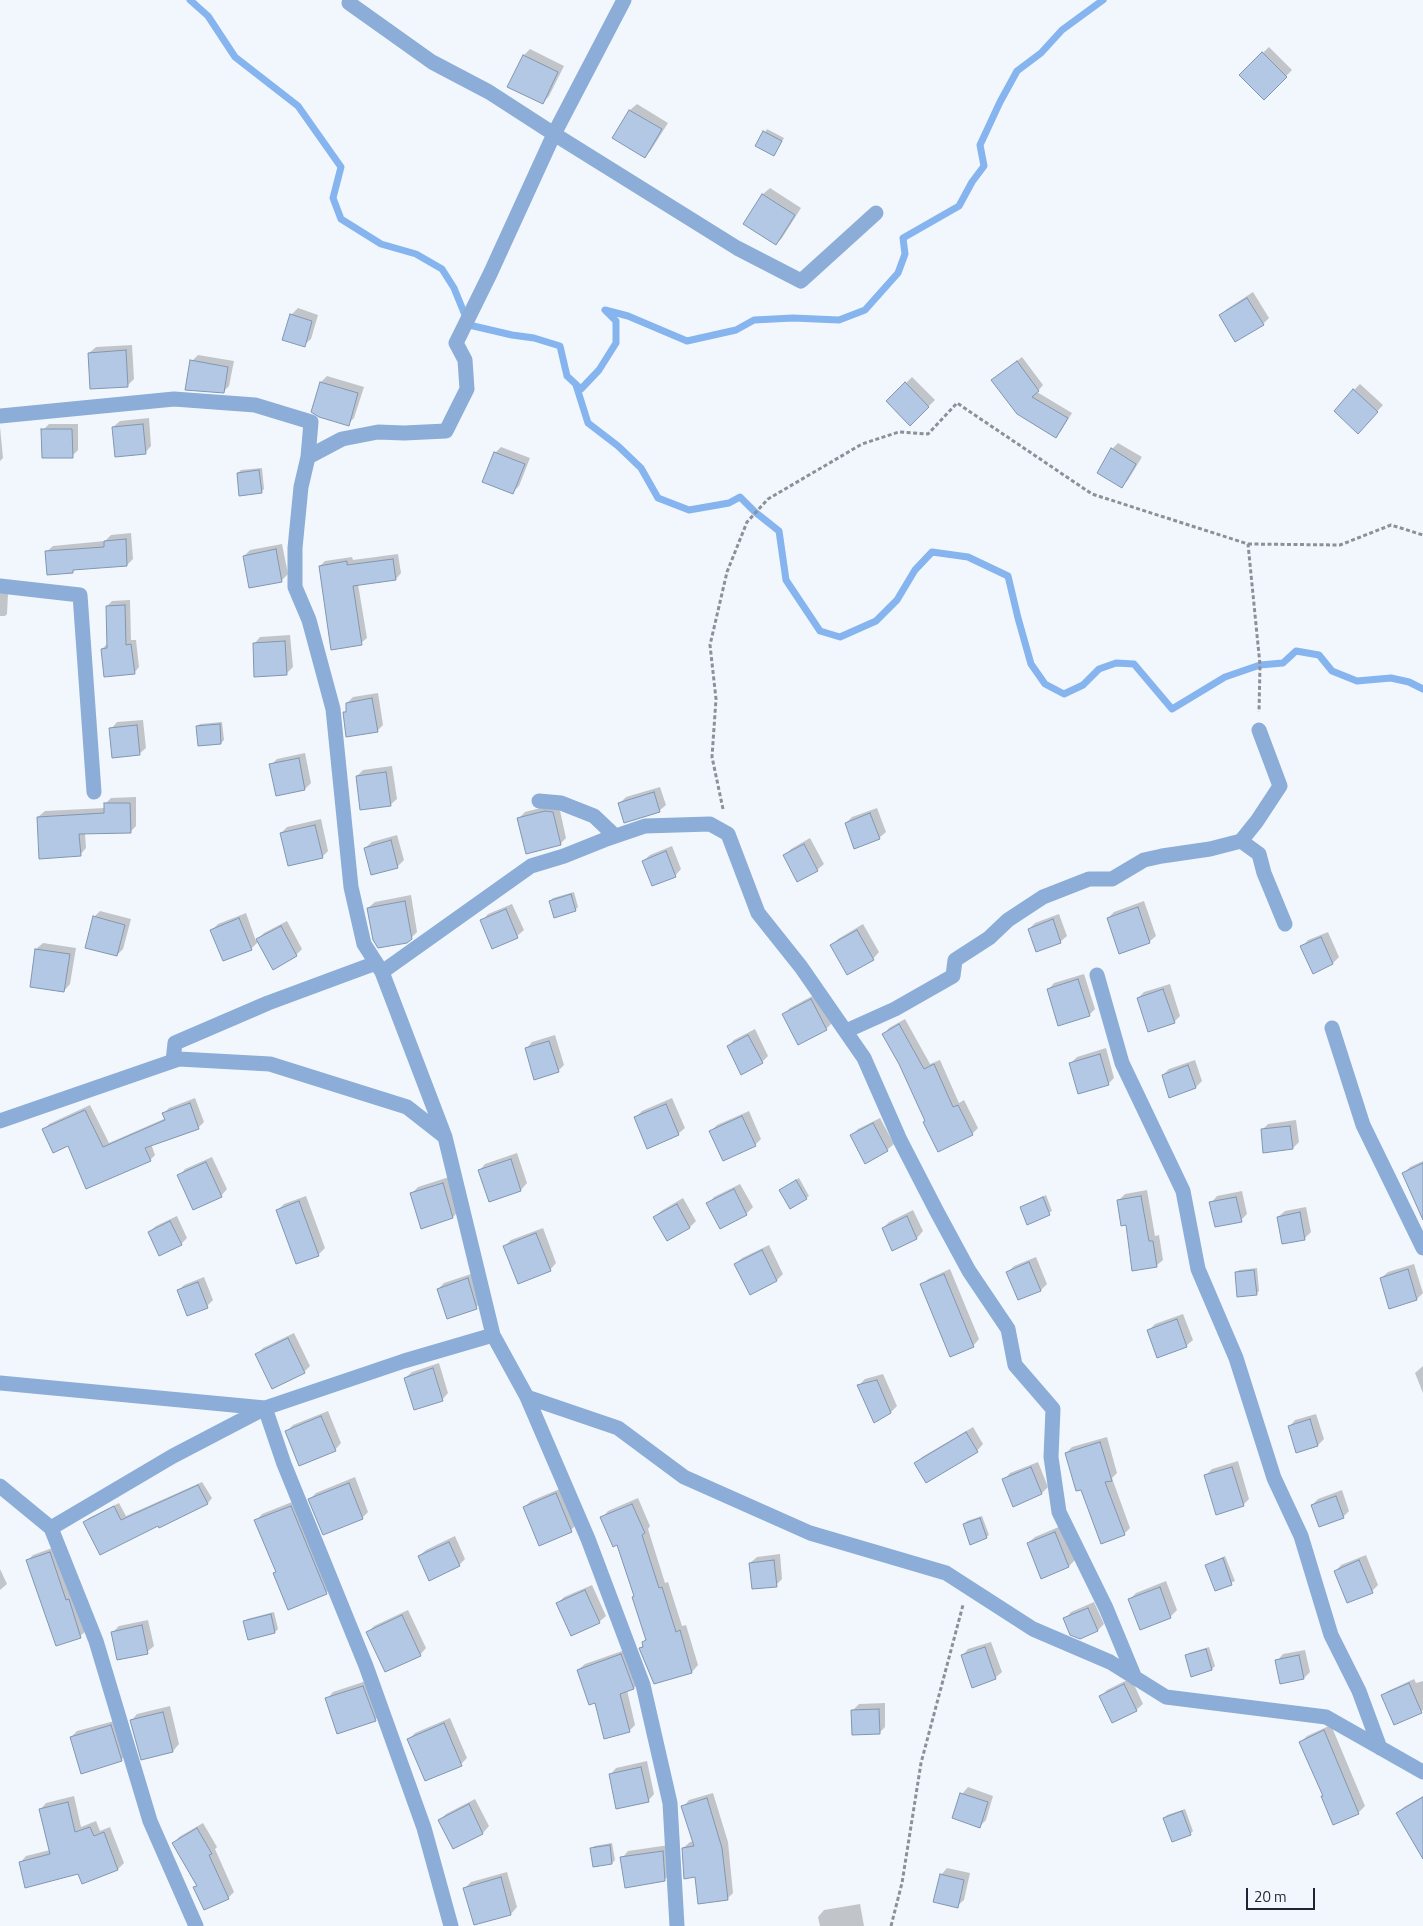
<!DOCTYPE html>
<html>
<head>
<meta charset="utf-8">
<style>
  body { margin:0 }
  #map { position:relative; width:1423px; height:1926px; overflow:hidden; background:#f2f7fd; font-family:"Titillium Web",sans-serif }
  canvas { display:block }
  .scale { position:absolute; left:1246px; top:1888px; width:69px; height:22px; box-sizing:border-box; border:2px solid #1e2631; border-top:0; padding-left:6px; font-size:15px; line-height:18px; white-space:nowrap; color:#1e2631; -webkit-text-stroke:4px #f2f7fd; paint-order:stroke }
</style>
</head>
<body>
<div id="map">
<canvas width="1423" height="1926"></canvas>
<div class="scale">20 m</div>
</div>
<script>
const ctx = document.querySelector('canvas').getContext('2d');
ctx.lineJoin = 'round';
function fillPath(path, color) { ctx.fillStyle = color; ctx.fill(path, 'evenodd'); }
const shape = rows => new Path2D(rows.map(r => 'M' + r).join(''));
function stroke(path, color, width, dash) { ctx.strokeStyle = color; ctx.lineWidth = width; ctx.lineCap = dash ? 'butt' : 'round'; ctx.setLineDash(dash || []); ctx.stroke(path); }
fillPath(shape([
  [1269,47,1292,70,1264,99,1240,75],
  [530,49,564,66,549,96,543,103,524,55],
  [637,104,668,123,651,150,645,157,614,138,630,110],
  [767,129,784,138,774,155,757,146],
  [770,188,801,208,782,238,776,244,745,224,763,194],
  [1253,292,1269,318,1263,324,1220,315,1227,309],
  [298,308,318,315,311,339,304,345,291,315],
  [132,345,134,379,127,386,89,353,96,347],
  [198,355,234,361,229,386,223,392,192,361],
  [1022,357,1043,385,1037,392,1072,413,1061,431,1056,437,993,380],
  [327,376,364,387,354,418,348,424,321,382],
  [912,377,935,400,910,425,888,401],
  [1360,384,1383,405,1364,426,1354,390],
  [149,418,151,446,145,453,113,427,120,421],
  [49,424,78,424,78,450,72,456,43,430],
  [0,427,3,458,0,461],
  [1118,443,1142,457,1128,480,1122,486,1112,449],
  [501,447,530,458,519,486,513,492,495,453],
  [262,468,264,489,261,492,238,473,241,470],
  [131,533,133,559,127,565,76,568,72,572,46,552,53,546,105,541,111,535],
  [282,544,288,574,281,581,244,556,250,550],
  [398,554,401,573,396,579,358,584,367,638,361,643,320,566,325,561,352,557,353,560],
  [0,593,8,594,7,614,5,616,0,616],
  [130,600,131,640,136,640,139,667,134,673,102,649,108,643,107,606,112,601],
  [290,635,293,667,286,674,254,644,260,637],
  [378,693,383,725,377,731,344,713,347,710,347,703,353,697],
  [143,720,146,748,139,754,111,729,117,722],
  [222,722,224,740,221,743,197,726,200,724],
  [305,753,311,783,305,789,271,765,277,759],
  [392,766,397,799,390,805,357,776,363,770],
  [660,787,666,805,659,811,620,803,626,797],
  [136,797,136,826,130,832,85,833,86,848,80,855,38,817,45,811,105,808,105,804,111,798],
  [552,805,559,806,566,838,560,844,519,818,525,812],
  [877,808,886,832,879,838,846,823,852,817],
  [321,819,328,851,322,857,281,833,287,827],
  [397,835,404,860,398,866,372,873,365,848,372,842],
  [810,838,824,864,817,870,798,880,785,855,791,849],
  [672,846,681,869,675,876,643,861,650,855],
  [574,892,578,907,575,910,550,901,553,898],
  [411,895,417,932,411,938,368,908,375,902],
  [1144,901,1156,936,1149,942,1108,918,1114,912],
  [512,904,524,930,517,936,482,921,488,914],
  [100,911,131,919,123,949,117,955,94,917],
  [246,913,256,941,264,933,287,921,302,949,296,955,259,941,251,949,212,930,218,924],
  [1059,914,1067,936,1060,942,1029,929,1035,923],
  [863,924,879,952,873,959,832,945,838,939],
  [1328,932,1339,957,1333,963,1302,947,1308,940],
  [43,943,76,948,70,984,64,991,31,986,36,949],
  [1084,974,1095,1009,1089,1015,1048,990,1054,983],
  [1170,984,1180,1016,1174,1022,1138,998,1144,992],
  [818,993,832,1023,826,1029,783,1015,790,1008],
  [905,1019,930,1064,940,1060,959,1103,964,1100,978,1128,972,1134,926,1121,901,1063,884,1034,889,1028],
  [755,1029,768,1056,762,1062,728,1046,734,1040],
  [555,1035,564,1065,558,1071,526,1049,532,1042],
  [1106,1048,1114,1078,1108,1084,1071,1063,1077,1057],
  [1195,1060,1202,1081,1196,1087,1170,1096,1163,1075,1169,1069],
  [195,1098,204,1122,198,1128,151,1144,155,1155,150,1160,68,1144,44,1130,49,1124,90,1105,109,1143,166,1118,164,1113,169,1108],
  [672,1098,685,1128,678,1134,636,1117,642,1111],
  [749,1111,761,1139,755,1145,711,1131,717,1125],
  [880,1118,894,1144,887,1150,852,1135,858,1129],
  [1296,1120,1299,1142,1293,1148,1262,1130,1268,1124],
  [517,1153,527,1183,521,1190,490,1201,479,1171,485,1164],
  [212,1157,227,1189,221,1196,179,1176,185,1169],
  [1423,1161,1423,1190,1404,1173,1410,1167],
  [449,1177,459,1211,453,1217,411,1194,418,1187],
  [799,1178,809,1196,806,1198,783,1188],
  [740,1184,753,1207,746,1214,708,1204,714,1197],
  [1147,1190,1155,1236,1159,1235,1163,1260,1156,1266,1127,1223,1118,1201,1125,1194],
  [1242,1191,1247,1214,1241,1220,1211,1203,1217,1196],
  [1046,1195,1052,1211,1028,1223,1021,1207],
  [306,1196,325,1248,318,1255,278,1210,284,1204],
  [683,1198,696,1221,690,1227,668,1240,655,1217,661,1211],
  [1306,1207,1311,1232,1304,1239,1278,1217,1285,1211],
  [913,1210,923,1231,917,1238,893,1249,883,1228,889,1222],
  [177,1216,187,1238,181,1244,149,1232,156,1226],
  [543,1228,556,1263,550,1270,505,1246,511,1240],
  [769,1245,783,1274,777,1280,750,1294,735,1264,742,1258],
  [1036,1257,1047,1284,1041,1290,1019,1299,1008,1272,1014,1266],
  [1414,1264,1423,1293,1417,1299,1381,1278,1388,1272],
  [1257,1268,1259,1291,1256,1294,1236,1273,1239,1270],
  [950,1269,979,1339,973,1346,922,1285,928,1279],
  [474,1273,483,1301,476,1307,438,1289,444,1283],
  [204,1277,213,1300,207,1306,178,1291,184,1285],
  [1183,1314,1193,1340,1186,1346,1149,1330,1155,1324],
  [294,1333,310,1366,304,1372,256,1355,263,1348],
  [439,1363,448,1393,442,1400,405,1378,412,1372],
  [1423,1366,1423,1393,1415,1373],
  [883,1374,897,1406,891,1412,859,1385,865,1379],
  [328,1411,341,1443,335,1450,286,1432,293,1425],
  [1316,1414,1324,1439,1318,1445,1297,1452,1289,1427,1295,1420],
  [973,1427,983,1444,977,1451,916,1464,922,1457],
  [1107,1437,1117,1473,1112,1478,1130,1528,1124,1534,1081,1488,1066,1453,1072,1447],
  [1238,1461,1249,1499,1243,1505,1205,1476,1212,1469],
  [1038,1462,1048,1487,1042,1493,1004,1480,1010,1473],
  [355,1477,368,1512,362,1518,310,1499,316,1493],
  [202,1482,212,1498,208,1503,159,1526,85,1522,89,1518,119,1503,126,1516],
  [562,1488,577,1524,571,1530,524,1507,531,1501],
  [1342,1490,1349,1511,1343,1517,1312,1505,1318,1499],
  [638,1498,650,1526,648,1529,665,1583,668,1582,682,1626,686,1625,698,1665,692,1672,655,1683,641,1648,646,1639,635,1596,618,1544,602,1518,608,1511],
  [297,1500,332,1587,326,1593,275,1573,277,1571,256,1521,262,1514],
  [982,1516,989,1535,986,1537,964,1524,967,1521],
  [1061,1526,1075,1560,1069,1566,1042,1577,1028,1543,1035,1537],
  [455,1536,465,1559,459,1565,419,1556,426,1550],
  [55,1547,86,1631,80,1636,28,1560,33,1555],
  [780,1554,782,1579,776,1585,750,1563,757,1557],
  [1366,1555,1378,1585,1372,1591,1335,1572,1341,1565],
  [1225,1556,1235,1581,1215,1590,1206,1565],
  [0,1569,7,1584,0,1590],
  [1166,1581,1177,1610,1170,1617,1130,1599,1136,1593],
  [592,1585,606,1616,599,1622,558,1603,564,1597],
  [1094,1602,1104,1624,1098,1630,1080,1638,1065,1619,1071,1612],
  [408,1610,426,1648,420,1655,368,1632,374,1626],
  [274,1612,278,1629,275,1632,249,1638,245,1622,247,1619],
  [148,1620,154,1646,147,1652,113,1632,119,1626],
  [991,1642,1002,1672,995,1678,962,1656,968,1649],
  [1209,1647,1215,1666,1212,1669,1192,1675,1186,1656,1189,1653],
  [628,1649,640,1682,634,1688,627,1690,635,1725,629,1731,596,1701,578,1670,585,1664],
  [1305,1650,1310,1672,1304,1678,1277,1661,1283,1654],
  [1131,1678,1143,1704,1136,1710,1101,1696,1107,1690],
  [1414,1679,1416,1683,1423,1681,1423,1710,1395,1724,1383,1696,1388,1691],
  [369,1680,381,1714,375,1720,327,1699,333,1692],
  [885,1703,885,1727,879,1733,853,1710,859,1704],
  [170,1706,179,1744,173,1751,142,1758,131,1721,137,1714],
  [450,1718,467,1758,461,1764,409,1739,415,1733],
  [118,1720,128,1753,121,1760,71,1737,77,1731],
  [1331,1725,1365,1806,1358,1813,1322,1797,1324,1795,1300,1743,1307,1736],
  [647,1761,654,1794,648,1801,610,1775,616,1768],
  [968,1787,993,1796,986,1820,980,1826,962,1794],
  [713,1793,728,1842,733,1893,727,1899,696,1875,683,1848,690,1842,694,1841,683,1807,689,1800],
  [74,1796,81,1827,96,1821,100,1831,110,1827,124,1863,118,1869,82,1882,79,1873,20,1863,26,1856,50,1850,40,1810,46,1803],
  [1423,1796,1423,1832,1398,1813,1404,1807],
  [475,1799,489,1826,483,1833,454,1847,440,1820,446,1814],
  [1185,1809,1193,1831,1190,1834,1164,1818,1167,1815],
  [203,1823,217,1847,215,1849,234,1892,228,1898,195,1888,198,1885,173,1844,179,1837],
  [612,1843,615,1860,612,1863,592,1849,594,1846],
  [669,1845,671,1874,664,1880,622,1858,628,1851],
  [947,1868,970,1873,964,1900,957,1906,941,1875],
  [507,1872,517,1907,511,1914,475,1924,464,1889,471,1882],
  [860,1904,864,1926,820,1926,818,1917,824,1910]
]), '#0003');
stroke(shape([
  [190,0,208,16,235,57,298,106,341,167,333,198,341,219,381,244,416,254,442,269,454,288,469,325,512,335,534,338,560,346,567,376,581,389,599,370,616,343,616,321,605,310,628,316,687,341,736,330,754,320,793,318,839,320,865,310,898,273,905,254,903,238,959,206,972,182,984,166,980,145,1000,102,1017,71,1041,53,1062,30,1103,0],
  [576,385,588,423,618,446,641,468,658,498,689,510,729,503,740,497,755,512,779,531,786,580,820,631,840,637,876,621,897,600,915,570,932,552,968,557,1008,576,1018,618,1031,664,1045,684,1064,694,1083,685,1099,669,1116,663,1134,664,1172,709,1225,677,1260,665,1283,663,1296,651,1319,655,1332,671,1357,681,1391,678,1409,682,1423,689]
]), '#86b4ef', 7);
const building = shape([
  [1262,52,1287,77,1264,100,1239,75,1262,52],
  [523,55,558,72,543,104,507,87,523,55],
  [629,110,662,129,645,158,612,138,629,110],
  [763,131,782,141,774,156,755,146,763,131],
  [762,194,795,215,776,245,743,224,762,194],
  [1247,298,1264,325,1235,342,1219,315,1247,298],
  [290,314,312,321,305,347,282,340,290,314],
  [126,350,128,387,90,389,88,353,126,350],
  [190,360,228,367,224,393,185,390,190,360],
  [1017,361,1039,391,1032,397,1068,418,1056,438,1017,414,991,380,1017,361],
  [320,382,358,393,349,426,319,417,311,412,320,382],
  [905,382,929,407,910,426,886,401,905,382],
  [1353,389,1378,412,1358,434,1334,411,1353,389],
  [143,424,146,454,115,457,112,427,143,424],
  [41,429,72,429,73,458,42,458,41,429],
  [1111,448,1136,464,1122,488,1097,473,1111,448],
  [494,452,525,464,513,494,482,482,494,452],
  [259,470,262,493,239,496,237,473,259,470],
  [126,539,127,566,73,570,73,573,47,575,45,551,104,547,104,541,126,539],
  [276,549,282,582,249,588,243,556,276,549],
  [393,559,396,580,353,586,362,645,331,650,319,566,347,561,347,565,393,559],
  [125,605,126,645,131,644,135,674,104,677,101,649,107,648,106,606,125,605],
  [285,641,287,675,254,677,253,643,285,641],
  [372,698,378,732,346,737,343,712,346,712,346,703,372,698],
  [220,724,221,744,198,746,196,726,220,724],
  [137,725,140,755,112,758,109,728,137,725],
  [299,758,305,790,276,796,269,764,299,758],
  [386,772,391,806,360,810,356,776,386,772],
  [654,792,660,812,624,823,618,803,654,792],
  [104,803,130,803,131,833,79,834,81,856,39,859,37,817,104,813,104,803],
  [545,811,553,812,561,845,526,854,517,818,545,811],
  [870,813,880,839,854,849,845,823,870,813],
  [315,825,323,858,288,866,280,833,315,825],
  [391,840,398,868,371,875,364,848,391,840],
  [804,844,818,871,797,882,783,855,804,844],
  [666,851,676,877,652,886,642,861,666,851],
  [571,894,576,911,554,918,549,901,571,894],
  [405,901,412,939,407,943,378,948,373,940,367,908,405,901],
  [1138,907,1150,943,1119,954,1107,918,1138,907],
  [506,909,518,938,492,949,480,920,506,909],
  [93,916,125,925,117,956,85,948,93,916],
  [239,918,252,950,223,961,210,930,239,918],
  [1053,919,1061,943,1036,952,1028,929,1053,919],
  [281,926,297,956,273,970,256,939,281,926],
  [857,930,874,960,847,975,830,945,857,930],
  [1321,937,1333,964,1313,974,1300,946,1321,937],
  [35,949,70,954,64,992,30,987,35,949],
  [1078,979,1090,1016,1058,1026,1047,989,1078,979],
  [1163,989,1175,1023,1148,1032,1137,998,1163,989],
  [811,999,827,1030,798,1045,782,1014,811,999],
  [899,1024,924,1069,934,1064,953,1107,958,1105,973,1135,938,1152,923,1122,925,1121,899,1064,882,1034,899,1024],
  [748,1035,763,1063,741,1075,727,1046,748,1035],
  [549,1041,559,1072,534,1080,525,1048,549,1041],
  [1100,1054,1109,1085,1078,1094,1069,1063,1100,1054],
  [1188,1065,1196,1088,1169,1098,1162,1075,1188,1065],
  [190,1103,199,1129,145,1148,151,1161,86,1189,68,1146,53,1153,42,1129,85,1110,103,1147,165,1120,162,1113,190,1103],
  [666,1104,679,1135,647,1149,634,1117,666,1104],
  [742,1116,756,1146,723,1161,709,1131,742,1116],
  [873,1123,888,1151,865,1164,850,1135,873,1123],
  [1290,1126,1293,1149,1263,1153,1261,1129,1290,1126],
  [511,1159,521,1191,489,1202,478,1170,511,1159],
  [206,1162,222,1197,193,1210,177,1175,206,1162],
  [1423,1163,1423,1220,1402,1173,1423,1163],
  [796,1180,807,1199,790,1209,779,1190,796,1180],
  [443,1183,453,1218,421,1229,410,1193,443,1183],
  [734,1189,747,1215,720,1229,706,1203,734,1189],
  [1141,1196,1149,1241,1153,1241,1157,1267,1132,1271,1126,1225,1121,1226,1117,1200,1141,1196],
  [1043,1197,1050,1215,1027,1225,1020,1207,1043,1197],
  [1236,1197,1242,1222,1215,1227,1209,1202,1236,1197],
  [299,1201,319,1256,296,1264,276,1210,299,1201],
  [677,1204,690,1228,667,1241,653,1217,677,1204],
  [1300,1212,1305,1240,1282,1244,1277,1217,1300,1212],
  [907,1216,917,1239,892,1251,882,1228,907,1216],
  [170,1221,182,1245,159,1256,148,1232,170,1221],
  [536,1233,551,1271,518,1284,503,1246,536,1233],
  [762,1250,777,1281,750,1295,734,1264,762,1250],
  [1029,1262,1041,1291,1018,1300,1006,1272,1029,1262],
  [1408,1269,1417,1300,1389,1309,1380,1278,1408,1269],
  [1254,1270,1257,1295,1237,1297,1235,1272,1254,1270],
  [944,1274,974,1347,950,1357,920,1284,944,1274],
  [468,1278,477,1309,447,1319,437,1289,468,1278],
  [198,1282,208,1308,187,1316,177,1290,198,1282],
  [1177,1319,1187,1347,1157,1358,1147,1330,1177,1319],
  [288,1338,305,1373,272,1389,255,1354,288,1338],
  [433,1368,443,1401,414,1410,404,1378,433,1368],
  [877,1380,891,1413,874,1423,857,1385,877,1380],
  [321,1416,336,1451,299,1466,285,1431,321,1416],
  [1310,1419,1318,1446,1296,1453,1288,1426,1310,1419],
  [966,1432,978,1452,926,1483,914,1463,966,1432],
  [1100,1442,1112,1481,1105,1482,1125,1535,1101,1544,1081,1490,1076,1491,1065,1453,1100,1442],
  [1031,1467,1042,1494,1013,1507,1002,1479,1031,1467],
  [1232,1467,1244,1506,1216,1515,1204,1475,1232,1467],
  [349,1483,363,1519,323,1535,308,1499,349,1483],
  [198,1485,208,1504,159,1528,158,1526,100,1555,83,1522,114,1506,121,1520,198,1485],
  [556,1493,572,1532,539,1546,523,1507,556,1493],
  [1336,1496,1344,1518,1319,1527,1311,1505,1336,1496],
  [632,1504,645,1533,642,1535,659,1588,662,1587,676,1632,680,1630,692,1673,654,1684,639,1648,643,1647,642,1642,646,1640,632,1597,634,1596,617,1545,613,1547,600,1517,632,1504],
  [291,1506,327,1594,288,1610,273,1573,276,1572,254,1520,291,1506],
  [980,1518,987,1538,970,1545,963,1524,980,1518],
  [1055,1532,1069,1567,1041,1579,1027,1543,1055,1532],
  [449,1542,460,1566,429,1581,418,1556,449,1542],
  [50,1552,66,1600,69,1599,81,1638,56,1646,26,1560,50,1552],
  [1223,1558,1232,1585,1215,1591,1205,1565,1223,1558],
  [774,1560,777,1587,752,1589,749,1563,774,1560],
  [1359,1560,1373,1593,1347,1603,1334,1571,1359,1560],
  [1160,1587,1171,1618,1140,1630,1128,1599,1160,1587],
  [585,1590,600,1623,571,1636,556,1603,585,1590],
  [1088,1608,1098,1631,1080,1639,1070,1635,1063,1618,1088,1608],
  [271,1614,275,1633,248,1640,243,1621,271,1614],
  [402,1615,421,1656,385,1672,366,1632,402,1615],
  [142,1625,148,1654,117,1660,111,1632,142,1625],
  [985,1647,996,1679,972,1688,961,1655,985,1647],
  [1206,1649,1212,1670,1191,1677,1185,1655,1206,1649],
  [621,1654,634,1689,620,1694,630,1732,604,1739,595,1703,589,1705,577,1670,621,1654],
  [1299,1655,1304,1679,1280,1684,1275,1660,1299,1655],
  [1409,1683,1422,1713,1394,1725,1381,1695,1409,1683],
  [1124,1684,1137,1711,1112,1723,1099,1696,1124,1684],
  [363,1686,376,1721,337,1734,325,1698,363,1686],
  [879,1709,880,1734,852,1735,851,1710,879,1709],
  [163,1712,173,1752,141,1760,130,1720,163,1712],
  [444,1723,462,1766,425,1781,407,1739,444,1723],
  [111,1725,122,1761,81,1774,70,1737,111,1725],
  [1324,1730,1359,1814,1333,1825,1321,1796,1323,1796,1299,1742,1324,1730],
  [641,1767,649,1802,616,1809,609,1774,641,1767],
  [960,1793,988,1802,980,1828,952,1818,960,1793],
  [1423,1797,1423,1859,1396,1813,1423,1797],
  [707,1798,722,1848,728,1900,698,1904,695,1877,684,1879,682,1848,694,1846,681,1806,707,1798],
  [68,1802,75,1832,90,1827,94,1836,104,1832,118,1870,82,1884,78,1874,25,1888,19,1862,50,1854,39,1809,68,1802],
  [469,1804,483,1834,453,1849,438,1820,469,1804],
  [1182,1811,1191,1835,1172,1842,1163,1818,1182,1811],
  [197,1828,212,1854,209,1855,229,1899,204,1910,193,1887,197,1886,172,1843,197,1828],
  [610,1845,612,1864,593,1867,590,1848,610,1845],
  [663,1851,665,1881,625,1888,620,1857,663,1851],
  [940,1874,964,1880,958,1908,933,1902,940,1874],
  [501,1877,511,1915,474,1925,463,1888,501,1877]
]);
fillPath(building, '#b3c8e5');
stroke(building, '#8196b1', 1);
stroke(shape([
  [1248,544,1340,545,1391,525,1423,535],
  [723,809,712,757,716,699,710,645,727,572,747,522,768,499,862,444,899,432,928,434,957,403,1092,494,1248,544,1260,665,1259,712],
  [891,1926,902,1883,921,1763,963,1605]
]), '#8b9199', 3, [4, 2.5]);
stroke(shape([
  [349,3,432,62,489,92,554,134,737,248,801,281,876,213],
  [0,416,174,399,255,405,311,422,308,457],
  [0,586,80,595,94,792],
  [539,801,561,803,594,816,615,836],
  [1241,841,1259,854,1264,873,1285,924],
  [382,972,364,944,351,887,333,709,309,620,295,587,295,548,301,487,308,457,342,439,378,432,404,433,446,431,467,389,465,360,456,343,490,274,554,134,624,0],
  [1097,975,1122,1063,1183,1191,1198,1269,1236,1358,1274,1478,1301,1536,1331,1635,1359,1691,1380,1748],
  [1332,1028,1363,1125,1423,1248],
  [846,1031,895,1009,953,976,955,960,989,938,1008,920,1043,897,1089,879,1112,879,1144,860,1162,856,1210,849,1241,841,1257,821,1280,786,1259,730],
  [173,1061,175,1043,268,1003,376,963],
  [0,1121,179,1059,270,1064,407,1107,444,1136],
  [0,1383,265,1408,284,1464,366,1666,424,1828,451,1926],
  [527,1397,618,1428,684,1477,810,1533,946,1573,1033,1629,1110,1662,1166,1697,1326,1717,1423,1772],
  [0,1486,51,1528,96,1641,150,1821,196,1926],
  [51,1528,173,1456,265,1408,404,1361,493,1335],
  [677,1926,670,1803,643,1685,588,1539,527,1397,493,1335,445,1137,382,972,531,866,564,856,604,840,645,826,710,824,728,834,758,913,801,967,864,1058,900,1140,936,1210,969,1271,1008,1329,1015,1365,1053,1409,1051,1457,1059,1512,1106,1608,1135,1678]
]), '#8cadd7', 15);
</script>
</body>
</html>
